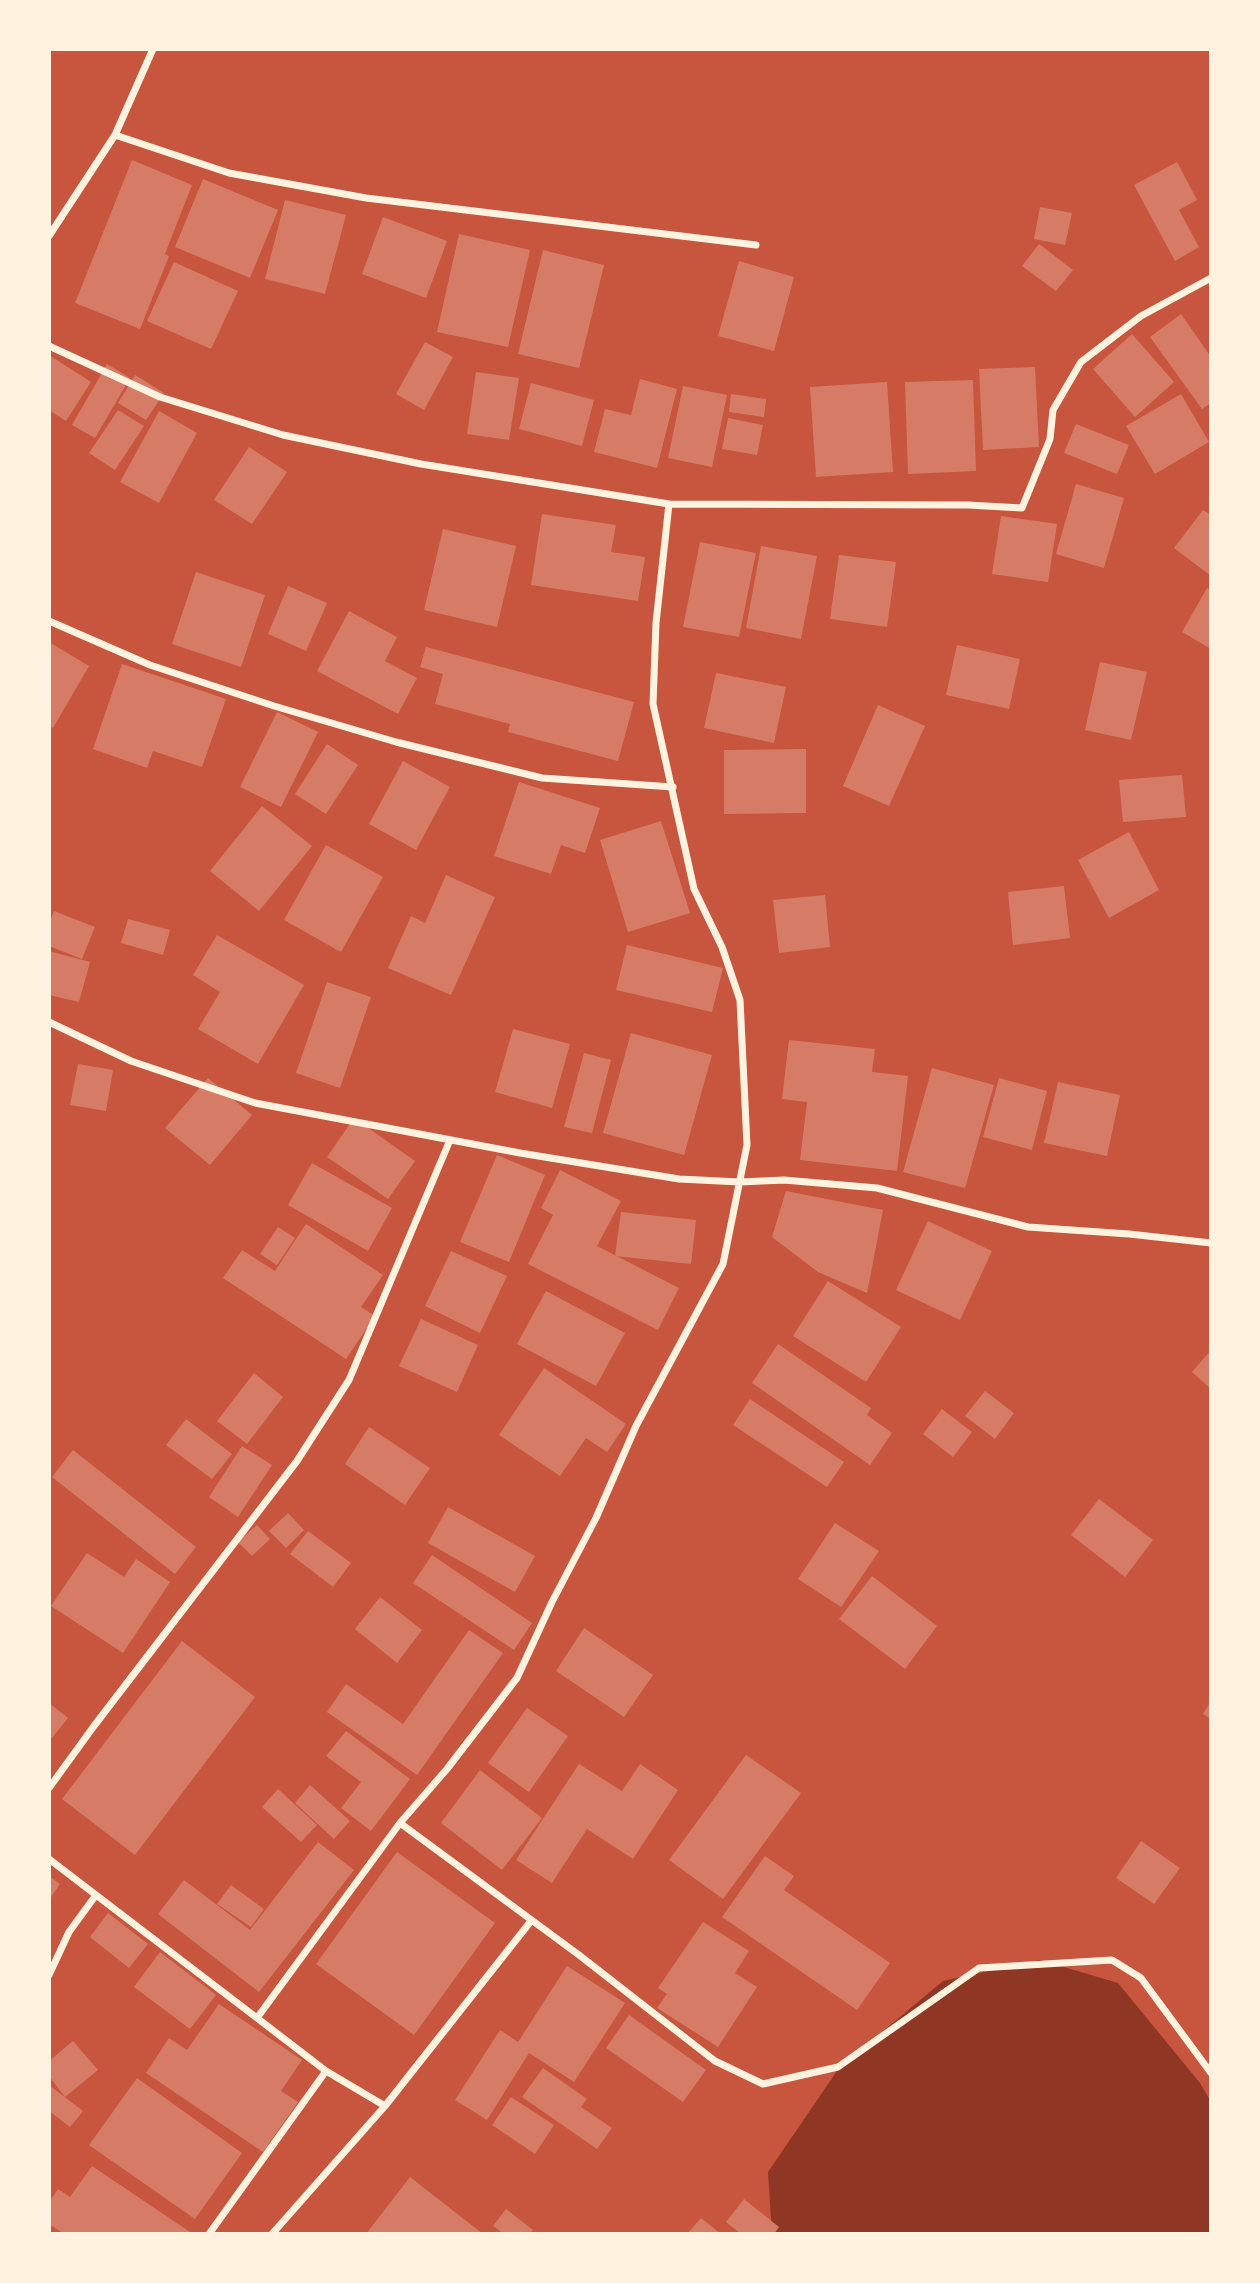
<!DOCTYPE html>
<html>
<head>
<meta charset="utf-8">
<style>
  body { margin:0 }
  #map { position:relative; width:1260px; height:2283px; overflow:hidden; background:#c8553d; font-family:"Fira Sans",sans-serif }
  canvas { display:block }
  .frame { position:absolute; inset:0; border:51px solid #fff3e0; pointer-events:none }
</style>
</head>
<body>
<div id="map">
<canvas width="1260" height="2283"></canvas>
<div class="frame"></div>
</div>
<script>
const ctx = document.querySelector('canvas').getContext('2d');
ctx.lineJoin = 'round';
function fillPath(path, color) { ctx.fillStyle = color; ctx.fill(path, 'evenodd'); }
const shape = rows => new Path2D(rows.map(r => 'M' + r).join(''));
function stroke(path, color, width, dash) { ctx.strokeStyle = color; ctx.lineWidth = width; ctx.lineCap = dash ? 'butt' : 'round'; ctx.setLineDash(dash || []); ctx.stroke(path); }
fillPath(shape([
  [1040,1960,1118,1983,1200,2083,1211,2102,1211,2234,772,2234,768,2172,839,2068,943,1981]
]), '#8f3625');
fillPath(shape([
  [132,160,192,185,165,254,169,256,140,329,75,303],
  [1177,162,1197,200,1179,210,1199,247,1175,261,1134,185],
  [203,179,278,210,250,278,175,247],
  [285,200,346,215,325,294,265,279],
  [1040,207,1072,213,1065,245,1034,239],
  [383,217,447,241,426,298,362,274],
  [459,234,530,250,508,347,437,332],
  [1039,244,1073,270,1056,291,1022,266],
  [543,250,604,265,579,368,518,354],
  [739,261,794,277,774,351,718,336],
  [174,262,238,291,211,349,147,321],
  [1181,314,1211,357,1211,403,1202,409,1150,337],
  [1132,334,1174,382,1135,417,1093,369],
  [425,342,453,357,424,410,396,394],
  [49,355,91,382,66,421,49,410],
  [107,364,130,378,95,438,72,425],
  [1035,367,1039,447,983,450,979,369],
  [476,372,519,378,509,440,467,434],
  [135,375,164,393,146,420,118,403],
  [640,379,677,389,657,468,594,452,605,409,631,415],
  [973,380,976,471,908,474,905,382],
  [887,382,893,472,816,477,810,387],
  [531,383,594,400,582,446,519,429],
  [683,386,727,395,712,467,668,458],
  [731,394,766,399,764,417,729,412],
  [1181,394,1209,442,1155,474,1126,426],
  [118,410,144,426,115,470,89,453],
  [159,411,197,433,159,503,120,482],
  [728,418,763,425,757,455,722,449],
  [1076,424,1129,445,1117,474,1064,453],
  [249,447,287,472,252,524,214,500],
  [1076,484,1124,498,1104,568,1056,554],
  [1203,510,1211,515,1211,576,1174,548],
  [542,514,616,525,611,552,645,557,638,601,531,585],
  [1001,516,1057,524,1048,582,992,574],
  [443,529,516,546,497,627,424,610],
  [700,542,756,553,739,637,683,627],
  [761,546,817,556,801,639,746,628],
  [839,555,896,562,887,627,830,619],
  [196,572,265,595,241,667,172,644],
  [288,586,327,603,306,651,268,634],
  [1207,588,1211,590,1211,649,1182,632],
  [349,611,397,637,385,661,417,678,398,714,317,671],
  [49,642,89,666,53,728,49,726],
  [957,645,1020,659,1009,709,946,695],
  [426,647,634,702,618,761,508,732,510,724,435,704,443,674,420,667],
  [1100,662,1147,672,1131,740,1085,730],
  [122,664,226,699,202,767,153,751,147,768,93,749],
  [716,673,786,687,774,743,704,728],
  [878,705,925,726,889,806,843,786],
  [277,712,318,732,281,807,240,787],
  [327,744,358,765,326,814,295,794],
  [806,749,806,813,724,814,724,750],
  [403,761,450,787,416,850,369,824],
  [1182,775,1186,817,1123,822,1119,780],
  [519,782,600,808,585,853,561,845,551,874,494,856],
  [262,806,312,846,259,911,210,871],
  [661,821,690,913,628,932,600,840],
  [1129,832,1159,890,1109,918,1078,860],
  [326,845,383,877,341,952,284,920],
  [446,875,495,897,451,995,388,968,411,916,425,923],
  [1064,886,1070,938,1013,945,1008,892],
  [825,895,830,947,779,953,773,900],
  [54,911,95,927,82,959,49,946,49,924],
  [128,919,170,930,163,955,121,943],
  [217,935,304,985,258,1064,198,1029,220,992,193,975],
  [627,945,723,968,712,1012,616,990],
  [49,951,90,962,79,1002,49,995],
  [327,982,371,997,340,1088,296,1073],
  [513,1029,570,1044,552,1108,495,1092],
  [631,1033,712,1055,684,1155,603,1133],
  [789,1040,875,1049,872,1072,908,1076,897,1171,800,1160,807,1102,782,1099],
  [584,1053,611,1060,592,1133,564,1127],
  [78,1064,113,1070,106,1111,70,1105],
  [932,1068,994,1085,965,1188,903,1172],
  [208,1078,252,1115,210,1165,165,1128],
  [999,1078,1047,1091,1032,1150,983,1137],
  [1058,1082,1120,1095,1107,1156,1044,1143],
  [354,1118,415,1161,388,1199,327,1157],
  [497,1155,545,1175,509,1262,460,1242],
  [312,1163,392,1208,368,1251,288,1205],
  [560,1170,621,1201,597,1246,679,1288,658,1330,528,1264,553,1215,541,1208],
  [786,1191,883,1210,867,1293,818,1272,772,1237],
  [621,1212,696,1220,691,1264,615,1256],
  [928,1221,992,1251,960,1320,896,1290],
  [306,1224,383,1275,361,1307,375,1316,346,1359,223,1278,242,1250,275,1271],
  [278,1227,295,1238,277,1265,260,1254],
  [451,1251,507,1276,480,1333,425,1306],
  [828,1281,901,1327,866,1382,793,1336],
  [546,1291,625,1333,596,1386,517,1344],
  [421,1319,478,1345,457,1392,399,1366],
  [778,1344,871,1408,867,1415,892,1433,870,1465,752,1383],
  [1211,1350,1211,1389,1192,1372],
  [544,1368,626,1424,607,1452,586,1438,560,1476,499,1435],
  [254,1373,283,1397,247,1444,217,1421],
  [985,1391,1014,1413,995,1439,965,1416],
  [750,1399,844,1462,827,1487,733,1425],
  [942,1409,972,1432,953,1457,923,1434],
  [186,1419,232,1454,212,1479,166,1445],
  [369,1427,430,1468,405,1505,345,1464],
  [242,1446,272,1465,238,1517,209,1497],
  [73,1450,196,1547,175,1574,52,1477],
  [1099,1499,1153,1540,1125,1577,1071,1535],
  [448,1507,535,1556,515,1592,428,1543],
  [288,1513,304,1530,286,1548,269,1531],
  [835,1523,879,1551,841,1607,798,1579],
  [257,1525,270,1539,252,1556,238,1542],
  [308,1531,351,1563,333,1587,290,1554],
  [87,1553,124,1577,136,1559,170,1582,123,1653,51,1606],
  [432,1555,532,1623,514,1650,413,1583],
  [872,1576,937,1626,905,1669,839,1619],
  [380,1597,422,1630,397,1663,355,1629],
  [584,1628,653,1675,624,1717,556,1671],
  [469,1630,503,1653,417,1775,327,1712,346,1684,403,1724],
  [182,1641,255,1697,135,1855,62,1799],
  [1211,1701,1211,1719,1203,1714],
  [49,1703,68,1718,52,1738,49,1736],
  [527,1708,568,1736,529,1792,488,1763],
  [346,1731,410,1779,371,1831,341,1808,361,1782,326,1756],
  [746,1755,801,1793,723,1899,669,1860],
  [579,1764,622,1791,640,1764,678,1790,633,1859,587,1829,552,1883,516,1860],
  [480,1770,542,1818,502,1870,441,1823],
  [310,1785,350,1821,334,1839,295,1803],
  [278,1789,317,1825,301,1842,262,1807],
  [1141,1841,1180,1868,1154,1904,1116,1878],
  [318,1842,354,1870,259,1992,158,1914,184,1880,250,1930],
  [397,1852,495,1923,414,2035,316,1964],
  [765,1856,794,1876,784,1890,890,1963,857,2010,722,1917],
  [49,1876,60,1884,49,1900],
  [231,1885,264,1909,251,1927,217,1904],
  [108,1913,148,1944,129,1968,90,1937],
  [703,1922,749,1951,735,1973,757,1987,718,2047,657,2008,667,1994,658,1988],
  [160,1952,216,1995,190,2029,134,1987],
  [567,1966,625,2003,574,2082,529,2053,487,2120,455,2100,500,2030,518,2042],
  [219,2004,302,2060,281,2091,298,2102,263,2152,146,2073,169,2038,187,2050],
  [629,2015,706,2070,683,2102,606,2048],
  [73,2041,98,2070,65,2097,49,2076,49,2061],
  [543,2068,587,2099,581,2107,612,2128,597,2149,522,2097],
  [137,2078,242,2153,195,2219,89,2145],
  [49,2085,83,2111,70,2127,49,2111],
  [511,2097,554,2125,535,2154,492,2125],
  [92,2166,190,2232,188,2234,64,2234,49,2224,49,2202,58,2189,70,2197],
  [410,2177,483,2234,366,2234],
  [744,2199,779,2227,774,2234,741,2234,726,2222],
  [506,2209,533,2230,530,2234,504,2234,493,2226],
  [701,2218,721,2234,687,2234]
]), '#d67c66');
stroke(shape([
  [115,135,153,49],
  [49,236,115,135,229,173,366,198,756,245],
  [49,346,160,397,283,435,421,464,669,504],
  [49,621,150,665,274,706,396,742,542,778,673,787],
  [49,1022,131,1061,255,1103,520,1153,679,1179,740,1182,784,1180,877,1188,1028,1227,1129,1234,1211,1243],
  [49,1788,94,1726,297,1461,349,1380,450,1140],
  [400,1823,579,1955,715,2061,763,2084,838,2067,979,1968,1112,1960,1141,1978,1211,2073],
  [49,1859,96,1895,69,1932,49,1975],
  [96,1895,257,2018],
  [385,2106,326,2071,257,2018,400,1823,447,1769,517,1678,552,1602,596,1518,636,1426,723,1264,747,1145,740,1000,722,947,694,889,653,704,656,623,669,504,968,505,1022,508,1050,439,1053,410,1081,362,1141,316,1211,278],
  [209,2234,326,2071],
  [272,2234,385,2106,531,1921]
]), '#fff3e0', 7);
</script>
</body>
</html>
